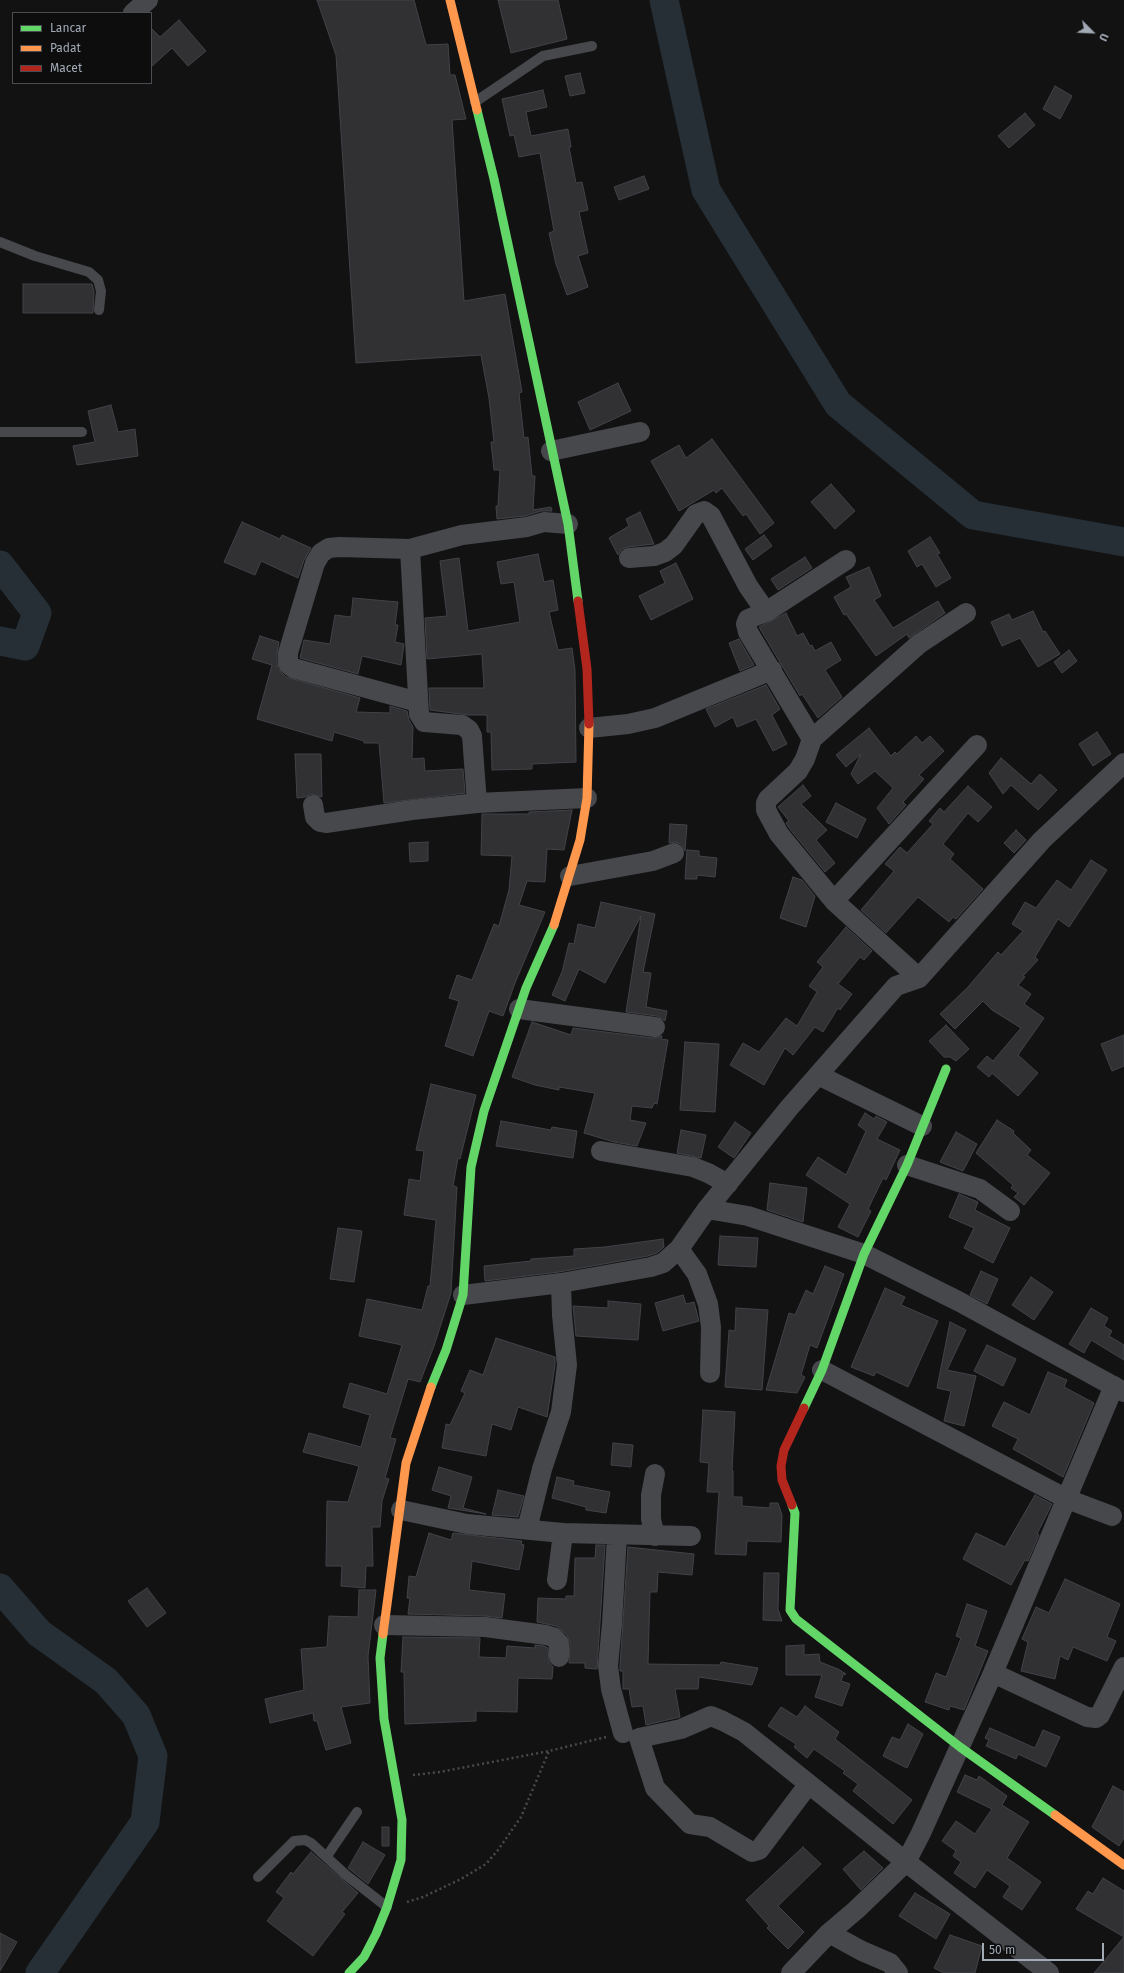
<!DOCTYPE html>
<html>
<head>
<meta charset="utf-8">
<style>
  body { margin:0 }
  #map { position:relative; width:1124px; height:1973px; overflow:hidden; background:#121213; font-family:"Fira Sans",sans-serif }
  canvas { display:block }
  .legend { position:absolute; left:12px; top:12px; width:140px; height:72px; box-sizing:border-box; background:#0d0d0e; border:1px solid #494c51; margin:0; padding:5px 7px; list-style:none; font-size:12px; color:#a2aab5 }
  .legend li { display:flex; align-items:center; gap:8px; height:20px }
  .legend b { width:20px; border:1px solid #494c51 }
  .north { position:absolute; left:1072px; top:12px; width:40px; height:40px; -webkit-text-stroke:3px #0d0d0e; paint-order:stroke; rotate:114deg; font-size:11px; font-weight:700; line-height:16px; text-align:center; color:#a2aab5 }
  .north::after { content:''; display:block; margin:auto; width:14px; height:18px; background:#a2aab5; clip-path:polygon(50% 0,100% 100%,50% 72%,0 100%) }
  .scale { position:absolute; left:982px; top:1943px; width:122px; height:18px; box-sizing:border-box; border:2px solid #a2aab5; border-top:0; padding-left:5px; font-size:12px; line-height:14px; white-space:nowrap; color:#a2aab5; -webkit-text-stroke:3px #0d0d0e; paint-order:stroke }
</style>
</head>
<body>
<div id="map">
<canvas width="1124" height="1973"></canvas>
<ul class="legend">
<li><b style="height:5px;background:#63d668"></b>Lancar</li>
<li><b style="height:5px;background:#ff974d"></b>Padat</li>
<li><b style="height:5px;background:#b3261e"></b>Macet</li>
</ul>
<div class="north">U</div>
<div class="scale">50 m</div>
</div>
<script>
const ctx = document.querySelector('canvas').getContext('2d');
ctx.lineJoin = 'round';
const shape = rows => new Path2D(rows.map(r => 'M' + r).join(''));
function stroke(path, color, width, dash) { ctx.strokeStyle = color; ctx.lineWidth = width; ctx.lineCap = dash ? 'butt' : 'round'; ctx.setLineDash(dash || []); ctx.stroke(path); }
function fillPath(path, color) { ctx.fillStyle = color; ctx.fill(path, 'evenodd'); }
stroke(shape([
  [664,0,706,190,838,404,973,515,1124,542],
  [0,565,37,613,25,646,0,641],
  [0,1588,39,1633,106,1681,136,1715,153,1756,145,1822,40,1973]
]), '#252f35', 29);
const building = shape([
  [317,0,414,0,426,45,448,44,450,75,455,75,466,119,452,120,464,301,505,294,522,392,519,393,524,438,528,437,532,476,535,476,533,510,551,507,552,511,541,511,525,516,497,519,496,506,498,506,500,470,494,470,491,442,494,442,489,398,481,355,356,363,336,55,317,0],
  [498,0,558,0,567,39,511,53,498,0],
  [179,20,206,51,188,66,172,48,151,67,151,28,160,37,179,20],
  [580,73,585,93,570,96,565,76,580,73],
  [1055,86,1072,96,1060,119,1043,109,1055,86],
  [543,90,547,107,526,112,531,136,568,129,571,147,569,147,576,183,582,182,588,210,579,212,588,253,578,256,588,287,567,295,556,264,549,233,554,231,540,153,519,157,514,135,510,136,502,99,543,90],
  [1025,113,1035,125,1009,148,998,136,1025,113],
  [644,176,649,189,619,200,614,187,644,176],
  [23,284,92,284,94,292,93,313,23,313,23,284],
  [618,383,631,411,590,430,578,402,618,383],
  [111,405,118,432,135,429,138,456,77,465,73,446,95,442,88,411,111,405],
  [712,439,774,523,760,534,746,514,743,516,722,488,716,493,714,490,679,511,651,461,679,445,686,458,712,439],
  [831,484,855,511,835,529,811,502,831,484],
  [640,512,654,544,628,547,622,549,618,555,609,538,629,526,626,519,640,512],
  [242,522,280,539,282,535,311,548,304,560,298,578,261,561,255,575,224,562,242,522],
  [764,535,772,546,753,560,745,549,764,535],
  [930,537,940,553,937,554,951,578,936,587,922,564,917,567,908,551,930,537],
  [538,554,544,582,553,580,558,610,549,612,558,650,572,648,575,670,576,762,532,764,532,769,492,770,491,732,487,732,487,715,468,715,430,710,429,688,484,688,482,654,427,659,425,618,447,616,440,561,459,558,468,631,520,622,514,582,501,584,497,562,538,554],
  [805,557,812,568,778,590,771,579,805,557],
  [676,563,693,599,651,620,639,596,665,583,660,571,676,563],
  [869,567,881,596,874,600,893,628,938,601,945,613,909,638,907,634,876,656,846,614,844,615,834,597,851,587,846,577,869,567],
  [353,598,398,602,395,625,398,625,395,642,404,644,401,665,362,656,358,674,300,658,304,640,330,644,335,615,351,617,353,598],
  [1033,611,1043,632,1045,631,1060,654,1038,667,1020,638,1002,646,991,622,1009,614,1012,620,1033,611],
  [786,613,797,636,803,633,810,646,812,645,815,651,831,642,841,660,825,670,842,697,818,718,802,694,800,696,759,627,786,613],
  [260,636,279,642,277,653,277,664,278,669,286,677,360,698,356,712,390,713,390,706,407,711,409,720,413,727,412,759,424,758,425,771,463,769,465,793,384,803,379,743,364,743,364,741,334,732,332,741,257,719,272,665,252,659,260,636],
  [739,639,754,665,740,671,729,643,739,639],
  [1069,650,1077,661,1062,673,1054,662,1069,650],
  [766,685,780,709,772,715,787,744,773,751,756,719,737,727,733,717,715,727,706,709,766,685],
  [869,728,891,756,895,752,897,754,916,736,922,743,930,736,944,751,919,775,924,779,903,802,906,805,889,824,877,808,893,788,875,771,858,784,851,774,861,754,846,767,836,755,869,728],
  [1097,732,1111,754,1093,766,1079,744,1097,732],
  [295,754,321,754,322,797,312,794,305,797,297,798,295,754],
  [1001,758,1031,784,1040,774,1057,790,1038,810,1011,785,1003,794,989,773,1001,758],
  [803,785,811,796,801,804,827,830,816,840,835,863,825,872,789,828,786,823,789,821,778,807,803,785],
  [968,786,992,807,978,822,968,813,943,844,954,854,950,859,983,889,956,919,953,917,949,922,918,897,886,933,861,910,894,871,885,864,900,847,907,853,933,824,929,821,940,808,944,812,968,786],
  [836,803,866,819,857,838,826,822,836,803],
  [572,810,564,850,547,849,545,882,527,881,519,905,545,912,515,983,503,1016,489,1011,473,1056,445,1046,459,1001,449,998,457,975,472,980,494,924,499,926,509,890,512,856,481,855,482,814,529,814,529,812,572,810],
  [670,824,687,825,685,851,681,844,675,842,669,843,670,824],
  [1016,830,1026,840,1014,853,1004,843,1016,830],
  [428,842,428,861,410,862,409,843,428,842],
  [687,850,699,851,699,856,717,858,715,877,697,875,697,879,685,879,687,850],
  [1091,860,1107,870,1069,927,1058,919,1035,957,1038,960,1023,976,1025,977,1018,985,1031,994,1024,1004,1044,1018,1018,1055,1038,1073,1018,1096,992,1073,989,1077,977,1067,987,1056,993,1061,1021,1028,992,1010,983,1001,955,1029,940,1014,968,987,998,952,1001,955,1023,931,1012,924,1025,902,1036,908,1057,880,1071,890,1091,860],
  [793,877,802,880,815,896,806,927,780,918,793,877],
  [601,902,655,914,643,972,651,973,646,1007,667,1011,665,1021,657,1016,626,1012,641,916,605,983,579,969,565,1001,552,995,562,972,569,943,574,944,578,924,595,928,601,902],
  [846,927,872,951,864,960,860,957,838,984,852,994,840,1010,838,1008,823,1032,815,1027,793,1055,785,1048,764,1085,730,1065,743,1043,759,1052,786,1018,797,1026,817,992,809,986,823,967,817,962,846,927],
  [532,1022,571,1035,573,1028,653,1038,662,1036,661,1039,668,1040,657,1104,654,1103,652,1108,632,1106,630,1120,646,1123,637,1146,614,1142,584,1133,595,1093,559,1087,559,1090,535,1085,512,1077,532,1022],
  [946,1025,969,1049,956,1061,950,1057,944,1057,929,1041,946,1025],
  [1124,1035,1124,1066,1112,1071,1101,1044,1124,1035],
  [685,1042,719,1044,715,1112,680,1110,685,1042],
  [431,1084,476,1095,460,1159,458,1158,453,1186,457,1187,451,1293,434,1346,420,1382,408,1379,390,1438,396,1439,385,1478,389,1479,382,1501,380,1527,372,1527,373,1566,366,1566,365,1588,341,1586,342,1566,326,1566,327,1501,348,1502,359,1466,303,1452,309,1433,361,1447,370,1415,343,1407,350,1383,387,1394,402,1345,359,1336,367,1299,422,1310,428,1286,430,1286,436,1220,404,1215,409,1179,420,1181,424,1151,416,1150,431,1084],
  [865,1113,874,1119,876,1116,887,1122,877,1139,900,1150,886,1180,883,1178,868,1209,871,1211,858,1237,838,1227,850,1204,806,1175,818,1157,846,1175,866,1131,858,1125,865,1113],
  [997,1120,1014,1131,1013,1133,1031,1150,1027,1155,1050,1173,1024,1205,1014,1197,1018,1193,1011,1188,1013,1185,976,1153,997,1120],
  [501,1121,551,1130,552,1127,577,1131,573,1158,496,1146,501,1121],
  [735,1122,751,1133,734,1158,718,1147,735,1122],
  [681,1130,706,1135,701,1158,677,1153,681,1130],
  [956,1132,977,1144,963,1171,940,1162,956,1132],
  [770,1183,807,1188,803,1222,767,1210,770,1183],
  [959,1194,978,1202,975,1210,1010,1228,993,1263,964,1248,974,1228,949,1217,959,1194],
  [338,1228,362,1231,354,1282,330,1279,338,1228],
  [720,1236,758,1238,756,1267,718,1265,720,1236],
  [663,1239,664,1247,657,1253,648,1256,559,1272,485,1281,484,1266,531,1261,531,1259,574,1256,574,1249,605,1247,663,1239],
  [825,1266,844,1274,817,1348,810,1345,801,1375,805,1377,797,1393,766,1390,789,1313,795,1315,806,1290,813,1294,825,1266],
  [981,1271,998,1279,987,1304,970,1295,981,1271],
  [1031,1277,1053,1292,1034,1320,1012,1305,1031,1277],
  [885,1288,905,1297,901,1305,938,1321,908,1387,876,1372,874,1376,851,1367,885,1288],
  [683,1295,686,1304,694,1302,699,1321,663,1331,655,1303,683,1295],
  [608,1301,641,1304,638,1340,576,1336,573,1306,608,1308,608,1301],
  [736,1308,768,1310,762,1390,725,1387,729,1330,735,1331,736,1308],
  [1091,1308,1108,1318,1104,1326,1112,1331,1109,1336,1124,1345,1124,1360,1091,1340,1084,1353,1069,1344,1091,1308],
  [950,1322,966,1330,947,1370,976,1376,964,1426,944,1421,951,1391,937,1388,950,1322],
  [496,1338,555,1357,555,1365,547,1417,518,1407,511,1430,492,1424,486,1456,442,1448,446,1424,450,1425,465,1393,461,1391,470,1370,483,1375,496,1338],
  [987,1345,1016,1359,1003,1386,974,1371,987,1345],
  [1048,1372,1067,1380,1064,1387,1094,1403,1063,1477,1013,1449,1018,1439,992,1426,1004,1402,1030,1415,1048,1372],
  [703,1410,735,1412,732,1471,733,1471,733,1497,742,1497,742,1506,770,1508,770,1503,778,1503,782,1515,781,1542,747,1541,746,1555,715,1554,719,1492,707,1492,709,1463,700,1462,703,1410],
  [613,1443,633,1445,631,1467,611,1465,613,1443],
  [439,1467,472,1477,463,1508,486,1514,448,1508,451,1496,432,1490,439,1467],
  [557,1477,574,1481,573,1485,610,1492,606,1513,586,1510,586,1507,552,1498,557,1477],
  [498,1490,524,1496,518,1517,492,1515,498,1490],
  [1035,1495,1052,1504,1037,1534,1039,1535,1028,1561,1025,1560,1011,1585,963,1559,976,1533,1005,1547,1035,1495],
  [429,1533,451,1540,453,1533,522,1541,521,1544,524,1545,519,1570,472,1561,469,1590,505,1594,502,1618,485,1616,408,1614,410,1598,407,1598,409,1576,416,1577,429,1533],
  [596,1545,605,1545,597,1669,585,1668,585,1663,569,1663,570,1643,567,1635,556,1626,537,1622,538,1598,566,1599,566,1596,574,1596,575,1558,595,1558,596,1545],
  [628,1547,694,1554,692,1575,658,1572,657,1592,650,1592,648,1664,720,1665,721,1662,758,1668,752,1685,699,1677,698,1689,675,1689,680,1717,646,1725,643,1706,632,1707,629,1689,623,1689,623,1671,620,1671,620,1666,628,1547],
  [764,1573,779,1573,778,1609,782,1621,763,1620,764,1573],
  [1065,1579,1120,1604,1107,1637,1116,1641,1107,1661,1073,1647,1068,1660,1060,1656,1055,1679,1021,1671,1028,1642,1022,1639,1036,1607,1049,1613,1065,1579],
  [147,1588,166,1613,147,1627,128,1601,147,1588],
  [359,1590,376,1590,368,1656,370,1703,341,1707,351,1743,326,1750,317,1721,314,1721,313,1713,270,1723,265,1699,304,1690,301,1649,327,1647,329,1616,358,1617,359,1590],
  [967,1604,987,1611,975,1646,988,1651,964,1710,950,1706,949,1710,925,1702,936,1673,946,1677,961,1638,956,1636,967,1604],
  [403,1637,480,1638,479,1657,506,1658,507,1646,535,1648,535,1645,544,1646,548,1648,549,1662,553,1667,552,1679,518,1678,517,1712,476,1711,476,1721,405,1724,404,1672,401,1672,403,1637],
  [804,1645,804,1655,819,1654,820,1662,838,1669,846,1674,843,1675,841,1681,850,1684,842,1706,815,1697,822,1675,786,1675,786,1646,804,1645],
  [805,1706,839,1732,835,1739,912,1800,893,1824,853,1791,858,1784,843,1773,845,1771,814,1749,807,1758,794,1747,796,1744,768,1726,781,1707,797,1717,805,1706],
  [908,1724,923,1734,907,1768,883,1756,892,1737,900,1740,908,1724],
  [990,1728,1035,1748,1043,1730,1060,1737,1046,1767,1018,1754,1016,1759,986,1746,989,1740,985,1738,990,1728],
  [965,1775,977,1780,979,1776,1007,1796,1002,1805,1029,1822,1007,1858,1041,1882,1022,1910,1003,1897,1010,1886,987,1870,975,1888,954,1873,961,1862,953,1856,956,1851,942,1841,956,1821,975,1834,992,1809,957,1792,965,1775],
  [1113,1786,1124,1792,1124,1838,1119,1846,1092,1827,1113,1786],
  [382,1827,389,1827,389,1846,382,1846,382,1827],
  [363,1842,385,1855,368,1884,348,1868,363,1842],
  [803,1847,821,1864,778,1906,804,1932,788,1949,767,1928,769,1926,746,1900,803,1847],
  [864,1851,883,1868,861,1890,843,1869,864,1851],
  [311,1852,358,1893,342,1912,345,1914,313,1956,267,1921,284,1898,276,1892,291,1872,293,1874,311,1852],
  [1103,1878,1124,1891,1124,1937,1076,1909,1088,1891,1093,1894,1103,1878],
  [915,1893,950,1914,936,1939,899,1916,915,1893],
  [0,1933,17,1942,0,1971,0,1933],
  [950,1935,982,1946,975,1973,944,1973,934,1968,950,1935],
  [1124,1937,1124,1973,1094,1973,1124,1937]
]);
fillPath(building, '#313133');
stroke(building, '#414347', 1);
stroke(shape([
  [413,1775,440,1772,549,1751],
  [407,1902,423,1897,461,1879,486,1864,498,1850,521,1817,549,1751,606,1737]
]), '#484a4d', 2.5, [2, 3]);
stroke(shape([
  [475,102,543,56,592,46],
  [0,242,35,256,89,272,98,280,101,291,99,310],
  [0,432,82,432],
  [327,1856,357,1812],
  [258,1877,294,1841,305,1840,311,1843,346,1875,387,1907]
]), '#46484c', 10);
stroke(shape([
  [133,13,148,0],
  [551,451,640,432],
  [410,549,419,714,424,722,462,725,469,730,472,736,477,803,587,798],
  [629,558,654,556,665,552,674,545,696,514,704,511,711,516,748,586,766,612,748,619,746,624,748,632,812,739,805,759,798,771,768,799,766,803,766,810,779,834,834,901,919,978],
  [766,612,846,560],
  [418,702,293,668,288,664,288,653,315,563,321,553,329,548,339,547,410,549,462,535,527,527,544,522,568,524],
  [589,728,628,724,655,718,772,670],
  [812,739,919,644,966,613],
  [313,805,315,817,320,822,326,823,412,810,477,803],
  [570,876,653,861,674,853],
  [834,901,977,745],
  [519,1009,655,1027],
  [818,1075,922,1126],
  [601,1151,693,1167,708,1173,728,1184],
  [907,1165,980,1189,1010,1211],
  [707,1209,748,1216,864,1254,960,1302,1124,1392],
  [679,1249,697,1274,708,1304,711,1327,710,1373],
  [463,1295,561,1283,651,1267,663,1263,679,1249,707,1209,789,1108,896,986,919,978,1042,840,1124,763],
  [822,1370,1067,1499,1112,1516],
  [401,1510,467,1524,563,1533,691,1536],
  [527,1529,542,1469,561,1412,567,1365,562,1315,561,1283],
  [617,1535,612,1624,608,1666,611,1689,623,1733],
  [655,1536,651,1519,651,1495,655,1474],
  [557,1580,563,1533],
  [384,1625,485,1627,546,1635,553,1637,559,1643,559,1657],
  [993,1673,1087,1717,1096,1718,1100,1715,1124,1667],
  [829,1933,862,1951,890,1963,898,1973],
  [791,1973,829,1933,856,1910,906,1862,744,1732,723,1721,711,1716,681,1729,639,1738,655,1788,690,1824,710,1827,752,1852,759,1850,808,1785],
  [1049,1973,906,1862,921,1833,993,1673,1114,1386]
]), '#46484c', 20);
stroke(shape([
  [477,110,494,179,568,524,578,601],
  [431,1387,446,1350,463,1295,471,1167,484,1111,526,988,554,925],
  [804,1408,822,1370,864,1254,907,1165,946,1069],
  [792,1505,795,1513,790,1610,796,1619,960,1747,1055,1815],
  [349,1973,364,1957,376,1934,387,1907,401,1860,402,1820,384,1719,380,1658,383,1634]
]), '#63d668', 9);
stroke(shape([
  [450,0,477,110],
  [554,925,580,840,587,798,589,724],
  [383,1634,406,1463,431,1387],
  [1055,1815,1124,1865]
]), '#ff974d', 9);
stroke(shape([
  [578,601,587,669,589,724],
  [792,1505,782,1480,781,1466,784,1450,804,1408]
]), '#b3261e', 9);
</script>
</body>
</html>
